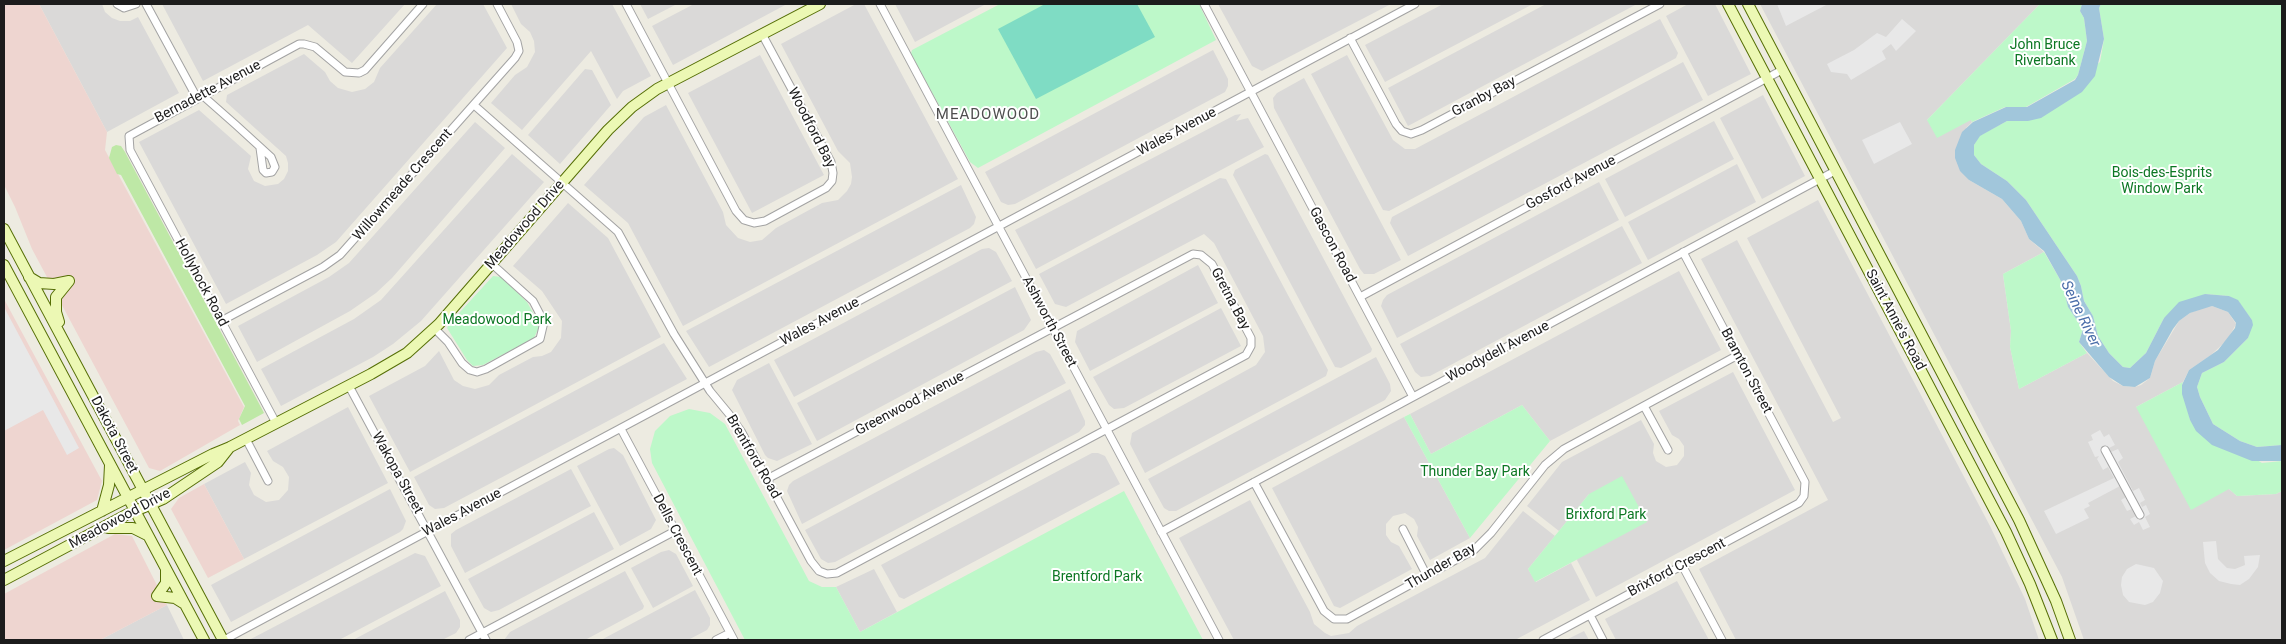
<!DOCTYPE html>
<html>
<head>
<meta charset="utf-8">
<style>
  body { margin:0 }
  #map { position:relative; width:2286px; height:644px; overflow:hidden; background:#edebe1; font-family:Roboto,sans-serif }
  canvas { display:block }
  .frame { position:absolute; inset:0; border:5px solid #1c1c1c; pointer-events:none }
</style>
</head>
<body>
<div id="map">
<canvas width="2286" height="644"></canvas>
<div class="frame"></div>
</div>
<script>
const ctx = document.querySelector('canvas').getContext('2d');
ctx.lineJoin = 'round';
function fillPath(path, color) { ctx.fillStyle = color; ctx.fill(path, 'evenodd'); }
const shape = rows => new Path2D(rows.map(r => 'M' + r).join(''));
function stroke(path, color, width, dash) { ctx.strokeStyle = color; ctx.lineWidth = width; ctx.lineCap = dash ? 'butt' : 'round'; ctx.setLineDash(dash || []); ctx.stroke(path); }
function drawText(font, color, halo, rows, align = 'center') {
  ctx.font = font + ' Roboto,sans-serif'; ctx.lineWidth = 4; ctx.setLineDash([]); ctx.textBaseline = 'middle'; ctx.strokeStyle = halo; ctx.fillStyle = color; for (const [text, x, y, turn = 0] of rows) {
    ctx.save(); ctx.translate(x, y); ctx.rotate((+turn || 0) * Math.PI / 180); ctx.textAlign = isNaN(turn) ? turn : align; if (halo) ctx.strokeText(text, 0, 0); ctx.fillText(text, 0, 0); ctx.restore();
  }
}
fillPath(shape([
  [39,4,102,4,105,12,112,18,120,21,130,21,138,17,179,93,107,132],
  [162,4,405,4,352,63,308,25,203,81],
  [437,4,483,4,507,48,336,242,317,255,226,304,139,142,199,110,251,156,248,169,254,181,265,186,278,184,284,179,288,171,288,163,286,156,226,102,227,95,304,54,325,72,330,81,338,88,352,92,365,89,374,82,380,68],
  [511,4,612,4,651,76,623,91,617,99,591,51,522,130,491,103,515,75,527,67,535,52,534,41,530,32,521,24],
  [640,4,677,4,648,19],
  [694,4,787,4,673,65,652,26],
  [856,4,864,4,958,179,683,326,628,223,584,185,644,117,666,105,723,212,726,225,738,238,750,242,762,240,776,228,822,203,838,200,847,191,851,184,852,177,850,163,838,151,781,44],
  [895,4,986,4,915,42],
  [1218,4,1391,4,1262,71,1252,66],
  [1443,4,1533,4,1385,82,1365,45],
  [1546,4,1637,4,1408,126,1388,88],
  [1688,4,1715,4,1751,74,1708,96,1666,16],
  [1760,4,2040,4,1927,120,1971,120,1972,122,1966,128,1969,180,2002,199,2021,221,2029,239,2044,252,2003,274,2011,331,2010,347,2019,389,2087,353,2113,381,2123,386,2135,387,2141,385,2150,378,2155,361,2179,321,2190,313,2205,307,2212,306,2228,312,2236,324,2228,339,2211,355,2189,370,2183,382,2136,407,2237,496,2276,494,2282,491,2282,640,2084,640,2062,577],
  [1660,19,1678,53,1676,58,1389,211,1383,210,1311,74,1347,55,1393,140,1405,149,1415,149],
  [1213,50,1228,79,1228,86,1225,92,1015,204,1008,205,1001,202,985,172],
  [760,55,824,175,752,213,688,93],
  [1683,62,1703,100,1408,256,1390,223,1392,217],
  [585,69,592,70,611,105,560,164,528,135],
  [1304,78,1401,260,1374,274,1364,274,1360,269,1274,108,1273,98,1277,93],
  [1763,95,1805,176,1762,199,1720,118],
  [1241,114,1236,121,1248,118,1264,147,1036,269,1015,230,1235,115],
  [1714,121,1734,159,1625,217,1605,179],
  [475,122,505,148,392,278,376,293,350,311,257,362,238,326,329,277,349,263],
  [512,154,544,182,421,321,393,344,373,357,281,406,261,369,354,319,381,300],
  [1265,154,1268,155,1372,349,1371,352,1341,368,1335,367,1233,175,1235,170],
  [1737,164,1756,202,1648,260,1628,222],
  [1220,178,1226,179,1328,370,1326,376,1145,473,1130,444,1132,433,1256,365,1265,352,1263,336,1214,243,1204,234,1066,307,1055,304,1039,274],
  [1599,182,1619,220,1397,338,1381,306,1383,300,1387,295],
  [961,185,976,217,974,224,970,228,709,367,686,331],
  [1818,200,1990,526,2025,599,2039,640,1736,640,1699,569,1828,500,1701,259,1737,240,1833,422,1841,418,1747,238],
  [568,203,608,238,661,337,410,472,369,396,425,366,439,351,454,380,463,386,475,389,489,385,499,375,533,357,542,356,551,352,561,338,562,321,542,291,513,266],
  [1622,226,1642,263,1430,376,1421,377,1415,372,1400,344],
  [989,248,996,252,1012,281,794,397,774,360,982,249],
  [1198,265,1218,303,1090,371,1075,342,1077,331],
  [1679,271,1721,350,1550,441,1522,405,1431,454,1410,414],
  [1015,287,1031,320,1024,330,817,441,797,403],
  [1221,308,1241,346,1124,408,1114,409,1109,405,1093,377],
  [664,343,687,379,444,508,435,509,429,505,414,477],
  [1044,350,1050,354,1066,383,802,524,787,491,789,485,793,481,1036,352],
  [1376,357,1390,384,1391,391,1385,400,1176,511,1169,511,1164,508,1148,479],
  [769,363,812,444,777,461,768,458,765,455,732,390,737,380],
  [1733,372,1795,490,1596,597,1577,560,1589,494,1559,531,1527,506,1562,462,1641,420,1654,444,1653,453,1656,461,1666,467,1677,465,1684,456,1684,446,1679,439,1672,435,1659,411],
  [1070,389,1085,421,1085,425,1079,432,835,562,828,563,821,559,805,530],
  [348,407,388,483,244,559,204,484,245,462,251,473,249,485,254,495,266,502,279,500,288,490,289,477,283,467,273,461,267,451],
  [1404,417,1470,538,1430,560,1417,536,1418,527,1414,519,1405,513,1393,516,1386,524,1386,535,1391,542,1399,546,1412,569,1340,608,1334,606,1272,488],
  [614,448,623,455,656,520,651,529,620,546,577,466,609,449],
  [1092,453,1098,453,1105,456,1120,484,904,599,899,597,881,565],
  [571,469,591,506,465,573,451,546,451,534,456,530],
  [390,489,406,521,403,529,400,532,231,622,211,585],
  [1250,500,1310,612,1314,624,1325,633,1331,636,1349,633,1357,626,1485,558,1523,511,1555,536,1528,569,1536,582,1571,563,1590,600,1515,640,1234,640,1179,538],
  [594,512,614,549,499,610,491,612,484,608,468,579],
  [669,550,676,554,693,586,653,608,631,568,661,552],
  [415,553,425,556,441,586,339,640,249,640],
  [874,569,897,612,860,632,836,587],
  [625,571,644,606,643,609,585,640,504,640,510,632],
  [1677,581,1709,640,1616,640,1605,619],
  [695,590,710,618,710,625,707,630,688,640,601,640],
  [445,591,460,620,460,627,456,633,442,640,353,640],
  [167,605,184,640,100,640],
  [1584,631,1589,640,1566,640]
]), '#dad9d8');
fillPath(shape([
  [4,4,39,4,107,132,105,150,244,407,238,421,240,425,160,471,149,468,32,249,15,207,4,185],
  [4,299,102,481,97,500,4,550],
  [204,484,244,559,208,578,171,509,179,498],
  [115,534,132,536,167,605,100,640,4,640,4,594]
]), '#eed5d0');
fillPath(shape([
  [116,145,121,146,125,152,263,411,264,413,242,425,239,419,245,406,121,175,117,174,109,158,112,147]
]), '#bee8a6');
fillPath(shape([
  [1000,4,1199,4,1216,40,978,168,970,162,911,54,912,50],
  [2040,4,2082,4,2080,11,2084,18,2087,41,2078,75,2075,79,2026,107,2005,107,1972,122,1971,120,1937,138,1927,120],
  [2101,4,2282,4,2282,445,2257,447,2240,441,2213,424,2200,397,2197,387,2202,373,2224,362,2248,338,2252,320,2238,301,2229,296,2205,294,2164,318,2146,353,2130,368,2123,367,2109,353,2098,336,2093,316,2084,301,2081,286,2077,276,2026,200,2007,181,1981,164,1974,155,1974,145,1979,136,2007,121,2028,121,2100,62,2104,39,2099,8],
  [2044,252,2062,283,2068,307,2083,329,2079,342,2087,353,2019,389,2010,347,2011,331,2003,274],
  [493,276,501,277,527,302,536,318,539,327,534,338,483,365,473,366,467,360,447,328,449,324],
  [2183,382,2182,385,2190,420,2262,463,2282,461,2282,491,2276,494,2237,496,2229,489,2191,510,2136,407],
  [1522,405,1550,441,1470,538,1404,417,1410,414,1431,454],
  [689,409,710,413,725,424,809,581,822,587,836,587,860,632,1124,491,1203,640,745,640,652,463,650,449,655,431,670,416],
  [1622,476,1647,522,1535,582,1528,569,1589,494]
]), '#bdf8c9');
fillPath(shape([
  [1045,4,1137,4,1155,37,1036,99,998,29]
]), '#7fdcc4');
fillPath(shape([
  [1777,4,1828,4,1786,26],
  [1902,19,1916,31,1896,51,1891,44,1882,51,1886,59,1851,80,1847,74,1831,72,1827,64,1854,50,1877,33,1886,37],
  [1900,122,1912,144,1874,164,1862,140],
  [4,307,79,448,67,455,43,410,4,431],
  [2100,430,2104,437,2109,434,2115,445,2109,448,2111,452,2118,449,2123,458,2118,462,2133,491,2139,488,2145,500,2140,503,2142,507,2146,505,2150,514,2145,517,2150,527,2143,530,2139,522,2134,525,2130,519,2136,516,2132,509,2127,511,2121,500,2126,497,2120,486,2088,503,2090,506,2084,509,2089,518,2056,534,2044,511,2114,478,2108,467,2103,470,2097,459,2099,456,2095,457,2088,442,2093,440,2091,435],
  [2216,541,2218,559,2227,568,2235,569,2245,565,2244,556,2260,555,2258,567,2249,579,2240,585,2231,584,2219,581,2210,573,2205,563,2203,542],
  [2136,564,2154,568,2163,581,2160,593,2153,602,2145,605,2129,602,2123,595,2121,585,2122,577,2127,569]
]), '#e8e8e8');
fillPath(shape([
  [2082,4,2101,4,2099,8,2104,39,2095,76,2082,92,2041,118,2028,121,2007,121,1980,136,1974,145,1974,155,1981,164,2007,181,2026,200,2077,276,2081,286,2084,301,2093,316,2098,336,2109,353,2123,367,2130,368,2146,353,2164,318,2179,302,2205,294,2229,296,2238,300,2252,320,2253,325,2248,338,2224,362,2202,373,2197,387,2200,397,2213,424,2240,441,2257,447,2282,445,2282,461,2252,461,2212,445,2196,431,2190,420,2182,394,2182,385,2189,370,2218,350,2235,328,2236,323,2228,312,2212,306,2190,313,2179,321,2173,329,2155,361,2150,378,2135,387,2123,386,2109,377,2079,342,2083,329,2068,307,2062,283,2044,251,2029,239,2021,221,2002,199,1969,180,1960,171,1955,158,1955,150,1962,132,1973,122,2006,107,2027,107,2075,80,2078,75,2087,41,2084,18,2080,11]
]), '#a1c6db');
const street = shape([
  [117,4,124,8,136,4],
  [146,4,197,98],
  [626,4,736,211,744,220,754,223,765,221,826,188,832,181,833,173,831,162,762,34],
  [880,4,1219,640],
  [1204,4,1413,397],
  [1350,38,1396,124,1402,131,1411,134,1422,130,1660,4],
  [202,95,236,125,271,157,275,167,272,172,266,173,263,170,260,148],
  [474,105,618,232,674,334,710,391,729,414,741,431,811,561,819,571,827,574,837,573,1246,355,1251,346,1251,338,1212,264,1201,255,1193,254,767,479],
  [1360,297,1782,70],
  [221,321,323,267,340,255,515,58,519,51,517,42,497,4],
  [435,329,448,342,462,363,470,370,477,372,486,369,540,339,544,322,533,301,492,264],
  [349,386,486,640],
  [1644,406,1668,450],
  [276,423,130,150,129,136,299,44,304,44,315,47,345,72,359,73,365,70,423,4],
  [621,429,734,640],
  [246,439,268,481],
  [2105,450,2140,515],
  [1254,482,1324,611,1334,619,1347,619,1474,550,1491,533,1545,465,1564,449,1738,355],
  [1403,529,1427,576],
  [1161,532,1835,171],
  [1682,565,1722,640],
  [1590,615,1603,640],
  [224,640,1415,4],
  [469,640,675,531],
  [716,640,730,633],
  [1543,640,1799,503,1804,496,1805,482,1683,252]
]);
const secondary = shape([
  [1728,4,2006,532,2030,584,2052,640],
  [1748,4,2019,520,2056,601,2070,640],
  [4,229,223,640],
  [4,265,204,640],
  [29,277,39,283,54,284,69,281],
  [59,322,56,312,56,297,69,281],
  [102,511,109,485,110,465],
  [108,528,133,528,147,535],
  [4,561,213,454,230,447,371,374,407,353,439,324,608,130,632,107,657,89,820,4],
  [166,570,166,583,157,596,175,598,183,603],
  [4,580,126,515,163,499,218,462,229,448]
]);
stroke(street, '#a3a3a3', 9);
stroke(secondary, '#566f06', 12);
stroke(street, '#fff', 7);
stroke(secondary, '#ecf8b4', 10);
drawText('14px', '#0c7723', '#fff', [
  ["John Bruce",2045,45],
  ["Riverbank",2045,61],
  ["Bois-des-Esprits",2162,173],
  ["Window Park",2162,189],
  ["Meadowood Park",497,320],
  ["Thunder Bay Park",1475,472],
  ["Brixford Park",1606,515],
  ["Brentford Park",1097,577]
]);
drawText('14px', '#1c1c1c', '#fff', [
  ["Bernadette Avenue",208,92,-28],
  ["Granby Bay",1484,97,-28],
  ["Woodford Bay",811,128,63],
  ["Wales Avenue",1177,132,-28],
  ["Gosford Avenue",1571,183,-28],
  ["Willowmeade Crescent",403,185,-49],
  ["Meadowood Drive",525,225,-49],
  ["Gascon Road",1332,245,62],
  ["Hollyhock Road",201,283,62],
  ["Gretna Bay",1230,299,62],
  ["Saint Anne's Road",1895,320,62],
  ["Wales Avenue",820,322,-28],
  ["Ashworth Street",1049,322,62],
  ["Woodydell Avenue",1498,352,-28],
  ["Bramton Street",1746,371,62],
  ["Greenwood Avenue",910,404,-28],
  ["Dakota Street",114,435,62],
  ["Brentford Road",753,457,60],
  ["Wakopa Street",397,473,61],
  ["Wales Avenue",462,513,-28],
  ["Meadowood Drive",120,519,-28],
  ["Dells Crescent",677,535,62],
  ["Thunder Bay",1441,567,-30],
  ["Brixford Crescent",1677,568,-28]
]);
ctx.letterSpacing = '1px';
drawText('15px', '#4f4f4f', '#fff', [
  ["MEADOWOOD",988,115]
]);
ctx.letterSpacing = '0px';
drawText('italic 15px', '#4a6da9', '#fff', [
  ["Seine River",2080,314,64]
]);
</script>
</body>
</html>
